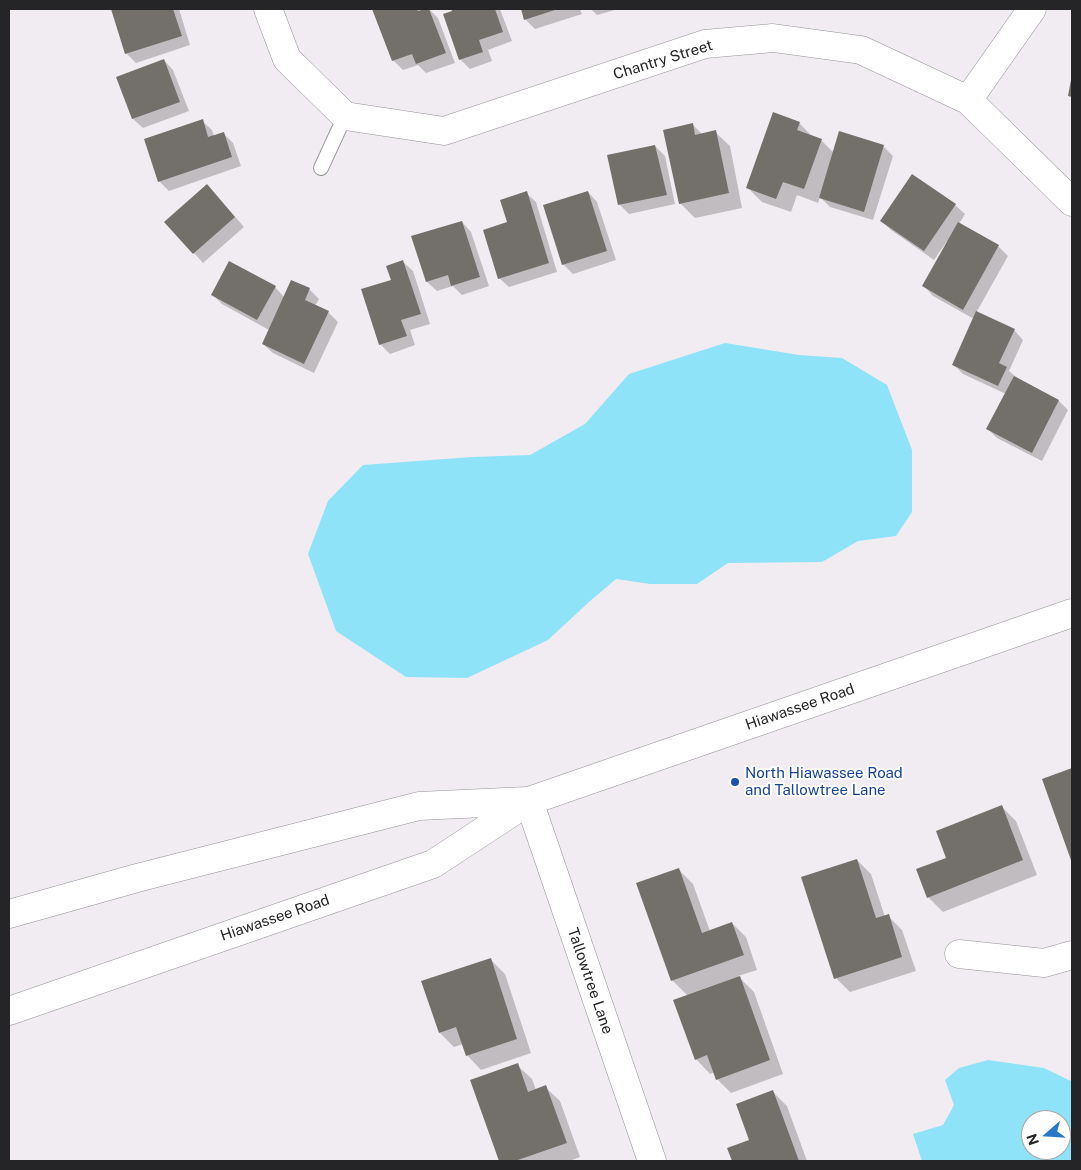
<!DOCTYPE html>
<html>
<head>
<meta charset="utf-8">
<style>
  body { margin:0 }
  #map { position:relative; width:1081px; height:1170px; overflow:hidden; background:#f0ecf1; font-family:"Public Sans",sans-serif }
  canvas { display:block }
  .frame { position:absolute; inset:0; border:10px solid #252426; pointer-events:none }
  .north { position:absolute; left:1021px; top:1110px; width:50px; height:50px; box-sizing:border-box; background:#fff; border:1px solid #a8a7a8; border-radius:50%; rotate:251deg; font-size:14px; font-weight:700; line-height:20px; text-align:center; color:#252426 }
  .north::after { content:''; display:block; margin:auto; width:18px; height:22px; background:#2977c7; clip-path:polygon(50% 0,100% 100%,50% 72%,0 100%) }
</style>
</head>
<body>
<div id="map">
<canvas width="1081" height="1170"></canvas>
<div class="frame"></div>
<div class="north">N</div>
</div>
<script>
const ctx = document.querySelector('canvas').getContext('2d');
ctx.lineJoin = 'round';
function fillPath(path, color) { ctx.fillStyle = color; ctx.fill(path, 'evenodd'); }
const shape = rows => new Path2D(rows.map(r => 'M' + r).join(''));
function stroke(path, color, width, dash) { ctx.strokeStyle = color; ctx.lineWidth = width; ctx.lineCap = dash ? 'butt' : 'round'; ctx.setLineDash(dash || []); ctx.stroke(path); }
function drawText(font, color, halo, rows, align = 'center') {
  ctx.font = font + ' "Public Sans",sans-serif'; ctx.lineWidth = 4; ctx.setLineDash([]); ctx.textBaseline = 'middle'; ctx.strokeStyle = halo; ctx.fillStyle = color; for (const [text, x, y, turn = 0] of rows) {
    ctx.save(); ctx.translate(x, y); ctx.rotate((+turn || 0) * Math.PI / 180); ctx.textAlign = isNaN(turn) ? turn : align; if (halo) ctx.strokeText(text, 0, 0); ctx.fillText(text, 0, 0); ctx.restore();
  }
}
fillPath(shape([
  [725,343,799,355,842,358,887,385,912,450,912,512,896,536,858,541,822,562,728,563,697,584,650,584,616,579,589,602,548,640,467,678,406,677,336,631,308,554,328,501,363,465,472,457,530,455,585,424,629,374],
  [988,1060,1044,1068,1071,1081,1072,1083,1072,1161,922,1161,913,1134,943,1125,954,1105,945,1080,959,1068],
  [1031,1120,1061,1120,1061,1150,1031,1150]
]), '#8fe3f8');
fillPath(shape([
  [112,9,179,9,190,45,136,63,126,53],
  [374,9,422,9,423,11,429,9,438,18,455,63,426,73,418,65,403,70,393,60],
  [453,9,500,9,512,41,488,50,492,61,470,69,460,59],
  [522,9,580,9,582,14,535,29,525,19],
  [591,9,615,9,615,10,597,15],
  [164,60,173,70,189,111,143,128,133,119,118,77],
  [202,121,212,130,214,136,223,133,233,143,241,166,169,191,159,181],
  [799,123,813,137,821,140,834,153,883,146,893,156,873,220,830,207,820,197,818,203,797,195,791,212,762,202,748,188],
  [692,124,702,134,715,132,730,146,742,208,695,218,680,203],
  [655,146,665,156,675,204,629,214,620,205],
  [588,192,597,202,616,260,573,274,563,264],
  [526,193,536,202,557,272,509,287,499,278,508,223],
  [216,195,244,227,203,263,194,253],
  [955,205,965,214,959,224,998,246,1008,256,976,313,1014,330,1023,340,1009,371,1016,377,1059,401,1068,410,1042,461,997,438,988,429,1006,394,963,374,953,364,974,319,933,296,924,286,949,242,947,241,934,260,891,230,882,221],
  [462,222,471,232,489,286,462,295,453,286,437,291,427,282,413,237],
  [403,262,413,271,430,324,410,330,415,345,390,354,380,344,392,280],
  [292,281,309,289,319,299,315,306,328,312,338,322,314,373,273,353,263,344,269,330,222,304,213,295,275,287,284,297],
  [1072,770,1072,860,1044,779],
  [1002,807,1016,821,1037,875,943,912,928,897,948,858],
  [857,860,871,874,885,917,888,916,902,930,916,971,850,992,836,978],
  [679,870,693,884,710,931,732,923,746,937,757,970,738,976,754,992,783,1074,731,1093,717,1079,715,1072,710,1074,696,1059,688,996,672,980],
  [491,960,505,974,531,1053,481,1070,467,1055,463,1044,454,1047,440,1033],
  [517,1065,532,1079,536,1090,545,1087,560,1101,580,1157,572,1160,573,1161,500,1161,471,1081],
  [772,1091,787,1106,807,1161,733,1161,729,1149,751,1141]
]), '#0003');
fillPath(shape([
  [111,9,173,9,182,36,125,54],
  [372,9,417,9,418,11,425,9,429,9,446,53,416,64,412,54,392,61],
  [451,9,495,9,503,32,479,40,483,52,459,60,443,14,452,11],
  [521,9,558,9,524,20],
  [164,59,180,102,132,119,116,77],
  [1071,80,1072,80,1072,97,1068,96],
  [773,112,800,122,797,130,822,139,804,189,783,182,776,199,746,188],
  [203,119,208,137,224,132,232,157,158,182,144,139],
  [693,123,695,135,716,130,729,193,679,204,663,130],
  [839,131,884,145,864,212,819,198],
  [655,145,667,195,618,205,607,155],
  [912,174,956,204,924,251,880,221],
  [207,184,235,217,193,254,164,222],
  [527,191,549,263,498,279,483,230,507,222,500,200],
  [588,191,607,251,562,265,543,205],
  [462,221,480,277,451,286,448,275,426,282,411,236],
  [958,222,999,245,963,310,922,286],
  [403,260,421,314,401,320,407,336,379,345,361,289,391,280,386,266],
  [229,261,276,286,257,320,211,295],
  [291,280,310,288,305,300,329,311,304,364,262,344],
  [976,311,1015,329,999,363,1007,367,998,386,952,365],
  [1014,376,1059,400,1032,453,986,429],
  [1072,768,1072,863,1042,779],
  [1002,805,1023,860,927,898,916,869,946,858,936,831],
  [857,859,876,918,889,914,902,957,834,979,801,877],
  [679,868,702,933,732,922,744,955,671,981,636,883],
  [491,958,517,1039,466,1056,456,1027,439,1033,421,981],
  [740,976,770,1060,716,1080,707,1055,695,1060,673,1000],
  [518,1063,528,1092,546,1085,567,1143,515,1161,499,1161,470,1080],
  [773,1090,799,1161,732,1161,727,1148,749,1140,736,1104]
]), '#73706c');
const lane = shape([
  [321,168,345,116]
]);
const street = shape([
  [268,9,287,59,345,116,444,131,705,44,773,38,861,50,968,100,1072,202],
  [968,100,1032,9],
  [529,801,652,1161],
  [959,954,1044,963,1072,955]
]);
const secondary = shape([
  [9,914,137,878,419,806,527,801],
  [9,1011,433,864,529,801,1072,613]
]);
stroke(lane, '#959296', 16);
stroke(street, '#959296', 29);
stroke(secondary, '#959296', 29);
stroke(lane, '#fff', 14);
stroke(street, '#fff', 28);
stroke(secondary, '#fff', 28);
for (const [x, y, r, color] of [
  [735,782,5,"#1a4fb4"]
]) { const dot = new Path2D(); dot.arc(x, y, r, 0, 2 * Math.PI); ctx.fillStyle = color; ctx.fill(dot); stroke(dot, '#fff', 2); }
drawText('15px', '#252426', '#fff', [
  ["Chantry Street",663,60,-17],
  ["Hiawassee Road",800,707,-19],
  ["Hiawassee Road",275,918,-19],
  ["Tallowtree Lane",590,981,71]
]);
drawText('15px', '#164399', '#fff', [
  ["North Hiawassee Road",745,773],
  ["and Tallowtree Lane",745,790]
], 'left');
</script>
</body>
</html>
